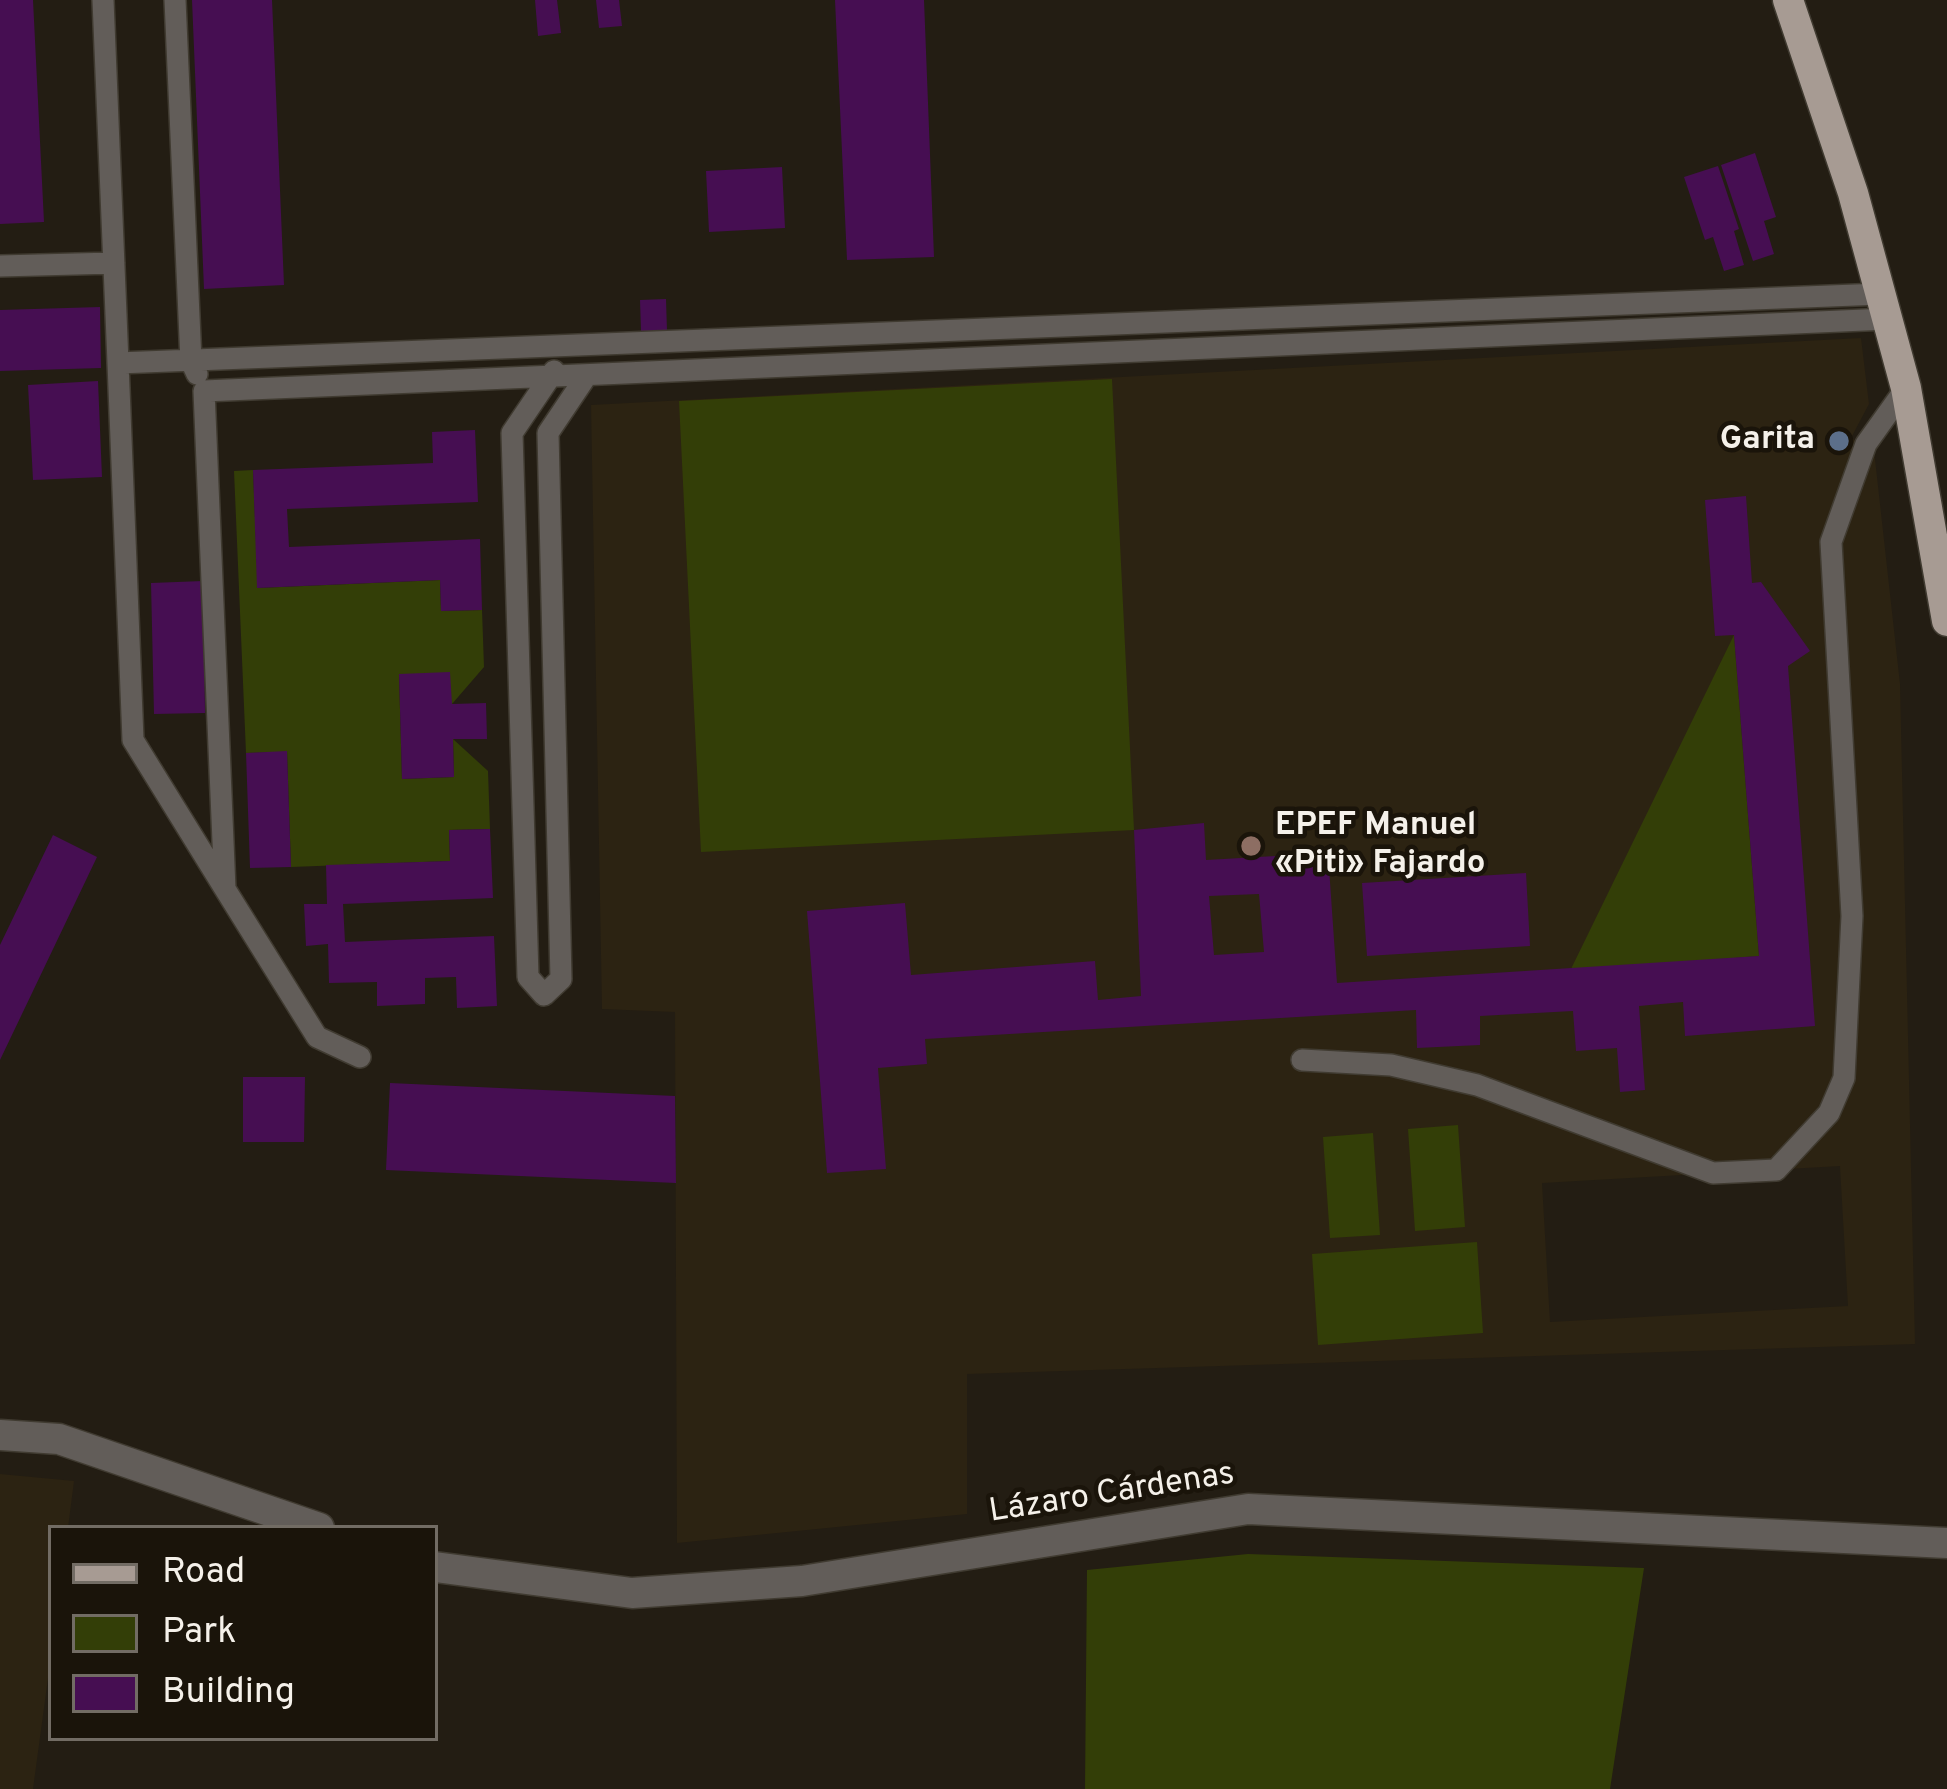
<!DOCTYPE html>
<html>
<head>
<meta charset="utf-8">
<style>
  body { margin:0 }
  #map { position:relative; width:1947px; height:1789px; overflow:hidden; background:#231d13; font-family:Overpass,sans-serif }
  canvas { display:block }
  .legend { position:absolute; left:48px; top:1525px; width:390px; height:216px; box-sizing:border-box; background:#1a140a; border:3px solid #726c64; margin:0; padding:15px 21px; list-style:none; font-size:36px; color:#f5f1ea }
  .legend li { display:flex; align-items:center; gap:24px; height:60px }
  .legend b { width:60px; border:3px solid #726c64 }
</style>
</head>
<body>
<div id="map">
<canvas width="1947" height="1789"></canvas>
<ul class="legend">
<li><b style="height:15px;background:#a79b93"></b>Road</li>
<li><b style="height:33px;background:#333e07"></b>Park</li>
<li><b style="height:33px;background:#460e52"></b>Building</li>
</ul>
</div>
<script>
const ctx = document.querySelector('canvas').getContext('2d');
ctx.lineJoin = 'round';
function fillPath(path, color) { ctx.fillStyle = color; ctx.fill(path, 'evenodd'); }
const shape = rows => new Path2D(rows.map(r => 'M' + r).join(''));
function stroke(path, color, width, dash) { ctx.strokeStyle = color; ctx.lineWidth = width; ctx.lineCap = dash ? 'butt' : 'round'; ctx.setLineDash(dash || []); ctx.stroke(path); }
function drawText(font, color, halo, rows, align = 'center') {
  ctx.font = font + ' Overpass,sans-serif'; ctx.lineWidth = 9; ctx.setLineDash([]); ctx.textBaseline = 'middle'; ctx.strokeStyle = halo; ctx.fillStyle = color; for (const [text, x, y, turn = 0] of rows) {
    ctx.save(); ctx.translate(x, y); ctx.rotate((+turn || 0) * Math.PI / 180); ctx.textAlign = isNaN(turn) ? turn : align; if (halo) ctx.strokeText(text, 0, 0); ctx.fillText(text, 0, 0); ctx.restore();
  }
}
fillPath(shape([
  [1861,338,1869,404,1851,438,1874,450,1900,684,1915,1344,967,1374,967,1514,677,1543,675,1012,602,1009,591,405],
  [1840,1166,1848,1306,1550,1322,1542,1183],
  [0,1474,74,1481,68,1528,51,1528,51,1656,33,1789,0,1789]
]), '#2c2312');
fillPath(shape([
  [1112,379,1134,830,701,852,679,401],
  [253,470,258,588,440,580,441,611,482,610,484,667,452,704,399,675,402,779,454,777,453,739,488,771,490,829,449,830,450,861,291,867,287,752,246,753,234,471],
  [1734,635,1759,956,1570,971],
  [1458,1125,1465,1227,1415,1231,1408,1129],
  [1373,1133,1380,1235,1330,1238,1323,1137],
  [1477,1242,1483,1333,1318,1345,1312,1254],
  [1248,1554,1644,1568,1610,1789,1085,1789,1087,1570]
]), '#333e07');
fillPath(shape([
  [0,0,33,0,44,222,0,224],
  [192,0,272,0,284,285,204,289],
  [535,0,557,0,561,33,538,36],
  [596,0,619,0,622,26,599,28],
  [835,0,924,0,934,257,847,260],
  [1755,153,1776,217,1764,221,1774,254,1753,261,1721,165],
  [1718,166,1739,229,1734,231,1744,265,1724,271,1713,237,1705,240,1684,177],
  [782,167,785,228,709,232,706,171],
  [666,299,667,331,641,331,640,300],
  [100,307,101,368,0,371,0,310],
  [98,381,102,477,33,480,28,385],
  [475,430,478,502,287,509,289,547,480,539,482,610,441,611,440,580,257,588,253,470,433,463,432,432],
  [1746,496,1752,583,1761,582,1810,651,1788,666,1815,1026,1685,1036,1683,1002,1639,1006,1645,1090,1620,1092,1617,1048,1576,1051,1573,1011,1480,1016,1480,1045,1417,1048,1416,1010,925,1039,927,1064,878,1068,886,1169,827,1173,807,911,905,903,911,975,1095,961,1098,1000,1141,996,1134,830,1204,823,1206,860,1328,853,1337,983,1759,956,1734,635,1715,636,1705,500],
  [1259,894,1264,952,1214,955,1209,896],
  [203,581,205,713,154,714,151,583],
  [450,672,452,704,486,703,487,739,453,739,454,777,402,779,399,674],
  [287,751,291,867,250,868,246,753],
  [490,829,493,898,343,904,345,942,494,936,497,1006,457,1008,456,977,425,978,425,1004,377,1006,377,982,329,983,328,944,306,946,304,904,327,904,326,865,450,861,449,830],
  [53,835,97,857,0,1060,0,945],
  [1526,873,1530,946,1367,956,1362,883],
  [243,1077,305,1077,304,1142,243,1142],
  [390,1083,675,1096,676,1183,386,1170]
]), '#460e52');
const lane = shape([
  [103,0,118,363],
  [175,0,191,361,197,374],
  [0,266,114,263],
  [1881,294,118,363,133,740,225,889,204,391,1888,319],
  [554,371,512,433,528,977,544,995,561,979,548,433,587,375],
  [225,889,317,1037,360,1057],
  [1302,1060,1391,1065,1477,1085,1713,1173,1776,1170,1829,1113,1844,1078,1852,916,1831,542,1866,444,1906,388]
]);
const street = shape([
  [0,1435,59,1439,319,1528],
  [435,1567,632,1593,802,1581,1248,1509,1947,1543]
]);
const primary = shape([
  [1788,0,1853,193,1906,388,1947,621]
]);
stroke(lane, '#403b31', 24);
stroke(street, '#403b31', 33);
stroke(primary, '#403b31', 33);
stroke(lane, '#625d59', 21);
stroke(street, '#625d59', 30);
stroke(primary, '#a79b93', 30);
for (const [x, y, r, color] of [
  [1839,441,12,"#5c6f8a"],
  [1251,846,12,"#8d6e63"]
]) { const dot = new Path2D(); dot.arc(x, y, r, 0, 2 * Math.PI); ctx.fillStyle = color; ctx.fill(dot); stroke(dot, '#1a140a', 4.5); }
drawText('bold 33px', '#f5f1ea', '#1a140a', [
  ["Garita",1815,441],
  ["EPEF Manuel",1275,827,"left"],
  ["«Piti» Fajardo",1275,865,"left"]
], 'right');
drawText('33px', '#f5f1ea', '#1a140a', [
  ["Lázaro Cárdenas",1112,1495,-9]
]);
</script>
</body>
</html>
